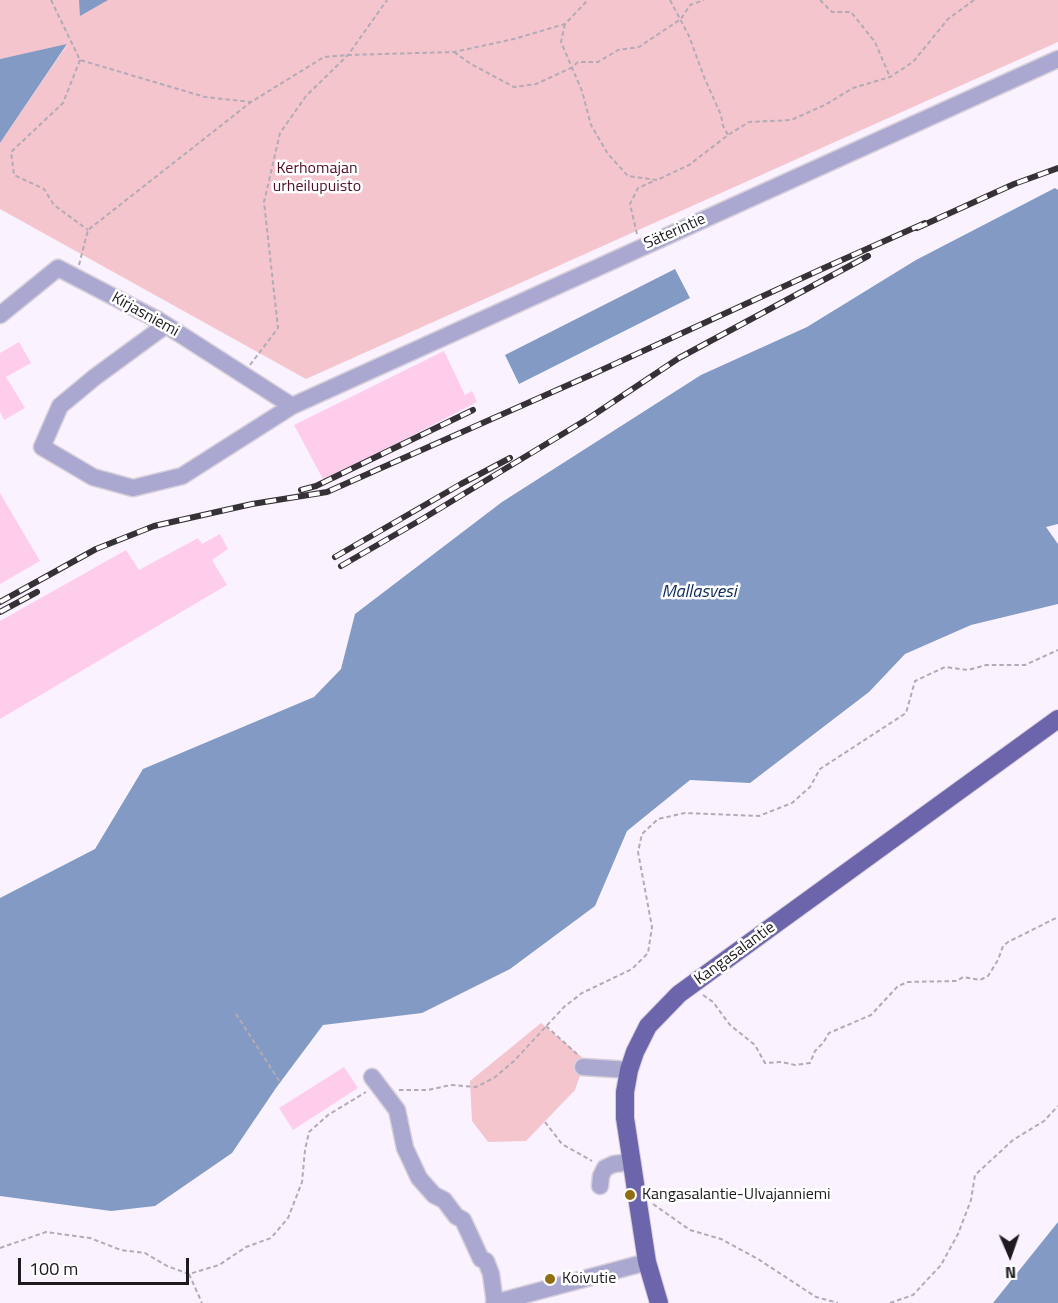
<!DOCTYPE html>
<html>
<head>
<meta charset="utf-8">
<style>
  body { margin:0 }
  #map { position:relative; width:1058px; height:1303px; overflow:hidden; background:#faf2fe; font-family:"Titillium Web",sans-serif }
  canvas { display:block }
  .north { position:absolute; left:980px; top:1225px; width:60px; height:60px; -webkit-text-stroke:4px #fff; paint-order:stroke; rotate:178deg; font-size:16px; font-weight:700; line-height:24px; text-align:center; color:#1e1a1f }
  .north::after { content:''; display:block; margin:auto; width:21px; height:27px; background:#1e1a1f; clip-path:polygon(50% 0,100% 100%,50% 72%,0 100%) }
  .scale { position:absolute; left:18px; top:1258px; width:171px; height:27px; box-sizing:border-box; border:3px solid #1e1a1f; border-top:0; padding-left:8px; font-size:18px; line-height:21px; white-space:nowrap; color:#1e1a1f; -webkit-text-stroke:4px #fff; paint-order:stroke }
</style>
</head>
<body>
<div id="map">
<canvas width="1058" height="1303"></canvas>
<div class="north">N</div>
<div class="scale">100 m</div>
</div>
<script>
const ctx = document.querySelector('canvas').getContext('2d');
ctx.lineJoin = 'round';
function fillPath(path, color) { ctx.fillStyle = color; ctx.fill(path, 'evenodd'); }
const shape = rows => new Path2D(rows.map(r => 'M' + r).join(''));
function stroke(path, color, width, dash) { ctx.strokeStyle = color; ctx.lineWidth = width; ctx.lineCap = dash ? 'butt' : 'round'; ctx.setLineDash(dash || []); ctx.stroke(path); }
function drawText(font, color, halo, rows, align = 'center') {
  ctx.font = font + ' "Titillium Web",sans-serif'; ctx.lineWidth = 5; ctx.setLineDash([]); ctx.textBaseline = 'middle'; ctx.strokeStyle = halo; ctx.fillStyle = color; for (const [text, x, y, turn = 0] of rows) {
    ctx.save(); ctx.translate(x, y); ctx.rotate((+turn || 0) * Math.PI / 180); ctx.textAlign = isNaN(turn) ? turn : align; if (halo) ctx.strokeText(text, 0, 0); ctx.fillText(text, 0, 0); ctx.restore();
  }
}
fillPath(shape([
  [0,0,1058,0,1058,42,306,379,0,209,0,143,67,45,0,59],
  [541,1023,583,1058,583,1067,575,1090,526,1141,488,1142,472,1121,470,1081]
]), '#f5c5ce');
fillPath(shape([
  [79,0,108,0,80,16],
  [67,44,0,143,0,59],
  [1055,188,1058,190,1058,524,1046,527,1058,544,1058,604,971,625,905,654,869,692,750,783,690,780,627,831,595,906,510,969,422,1013,323,1025,276,1088,232,1153,155,1206,111,1211,0,1196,0,898,95,849,143,769,314,697,341,669,355,614,502,502,701,375,807,327,916,260],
  [675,269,690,298,519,384,505,355],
  [1058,1222,1058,1303,993,1303]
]), '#829ac4');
fillPath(shape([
  [19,342,31,363,6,377,25,408,4,420,0,412,0,353],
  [444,351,465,395,472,391,477,402,324,481,294,425],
  [0,493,40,561,0,584],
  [220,534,228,549,212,560,227,585,0,719,0,621,126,550,139,570,198,538,202,544],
  [344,1067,358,1088,293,1130,279,1108]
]), '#fecdec');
const minor = shape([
  [0,315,58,268,158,320,292,406],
  [166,325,95,377,60,406,42,447,93,477,133,488,182,476,292,406,1058,59],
  [583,1067,629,1070],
  [372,1077,397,1110,405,1148,419,1178,434,1195,444,1200,456,1216,463,1220,481,1259,486,1261,491,1274,495,1303],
  [600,1186,601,1176,605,1168,614,1164,632,1162],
  [494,1303,647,1262]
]);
const major = shape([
  [659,1303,647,1262,625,1118,625,1092,629,1070,635,1052,648,1026,679,994,1058,719]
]);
stroke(minor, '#d7cfda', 19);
stroke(major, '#d7cfda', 20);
stroke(shape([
  [51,0,80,60,205,97,251,102,324,57,348,55,454,52,514,39,565,24,588,0],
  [670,0,689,36,704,77,721,115,723,126,728,135],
  [820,0,832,12,851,12,875,42,890,77],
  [565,24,561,42,582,91,591,125,608,154,628,176,657,180,689,165,728,135,749,122,791,120,825,105,853,88,890,77,913,62,948,19,974,0],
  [454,52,471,64,514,87,536,84,571,68,578,62,598,62,618,50,639,47,681,19,690,5,704,0],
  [80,60,63,103,11,152,14,175,44,189,54,205,88,230],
  [637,234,630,204,638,188,654,181],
  [79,265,88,230,251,102],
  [250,365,278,328,264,202,280,133,306,96,348,55,387,0],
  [703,995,713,1002,730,1025,755,1045,765,1063,782,1062,795,1065,810,1063,815,1051,823,1043,829,1033,871,1015,898,986,908,982,957,981,963,977,980,980,988,976,998,960,1003,946,1008,942,1058,917],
  [236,1014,280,1082],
  [546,1026,577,1054],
  [399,1090,428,1090,451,1085,476,1087,494,1078,514,1061,564,1007,582,993,632,969,648,953,652,927,638,852,642,834,658,819,685,813,759,816,792,803,810,787,820,769,906,713,915,681,945,667,968,670,986,665,1025,665,1058,650],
  [545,1122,562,1144,592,1161],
  [653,1204,690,1230,721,1239,758,1259,816,1297,838,1303],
  [0,1248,46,1232,90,1238,121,1250,145,1253,167,1266,189,1274,219,1265,246,1247,271,1238,288,1218,302,1182,305,1150,309,1132,328,1115,366,1092],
  [189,1274,202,1303],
  [890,1303,913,1295,941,1265,958,1234,971,1200,975,1175,1013,1140,1044,1121,1058,1106]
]), '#b2abb5', 2, [4.5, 3]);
stroke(minor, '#aaa8d0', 16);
stroke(major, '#6d65ac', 18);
const rail = shape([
  [917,228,1014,184,1058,168],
  [301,490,316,486,473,410],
  [335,557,461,484,510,458],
  [341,566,424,518,589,418,679,358,868,256],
  [0,602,96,549,154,526,252,504,327,492,593,374,824,268,925,223],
  [0,612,37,592]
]);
stroke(rail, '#363137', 6);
stroke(rail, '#fff', 4, [11]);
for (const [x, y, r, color] of [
  [630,1195,6,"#8f6d12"],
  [550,1279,6,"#8f6d12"]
]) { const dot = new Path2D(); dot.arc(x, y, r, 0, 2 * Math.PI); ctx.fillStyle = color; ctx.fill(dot); stroke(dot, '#fff', 2); }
drawText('16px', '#520f25', '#fff', [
  ["Kerhomajan",317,169],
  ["urheilupuisto",317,187]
]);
drawText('16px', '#1e1a1f', '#fff', [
  ["Säterintie",675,232,-24],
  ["Kirjasniemi",145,315,29],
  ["Kangasalantie",735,954,-36]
]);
drawText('16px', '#1e1a1f', '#fff', [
  ["Kangasalantie-Ulvajanniemi",642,1195],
  ["Koivutie",562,1279]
], 'left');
drawText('italic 18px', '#0c295c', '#fff', [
  ["Mallasvesi",699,593]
]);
</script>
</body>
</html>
